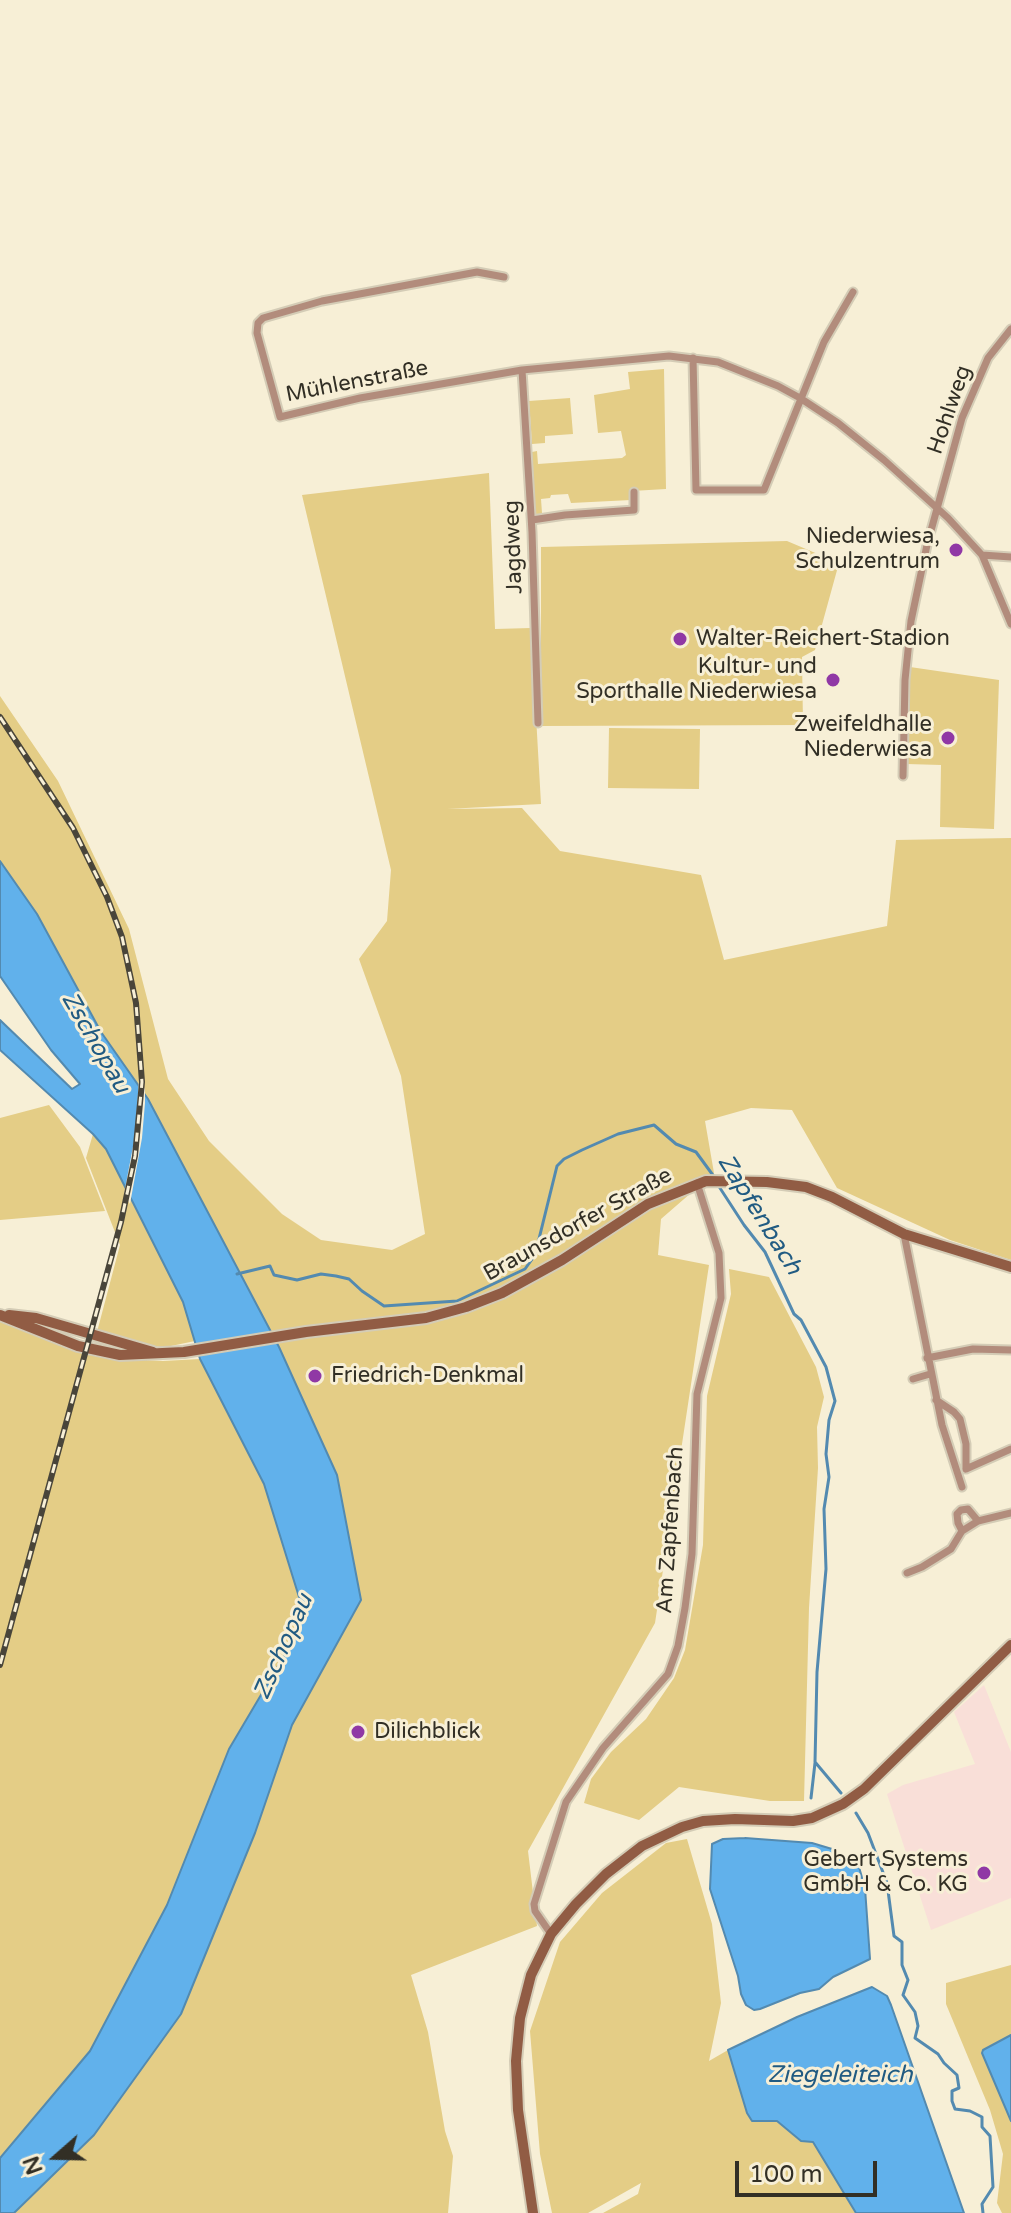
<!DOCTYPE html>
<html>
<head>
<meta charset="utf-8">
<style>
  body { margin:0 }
  #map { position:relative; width:1011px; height:2213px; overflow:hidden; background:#f7efd6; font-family:"Varela Round",sans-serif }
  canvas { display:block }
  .north { position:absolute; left:16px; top:2117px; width:80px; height:80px; -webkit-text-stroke:6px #f7efd6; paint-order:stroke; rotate:250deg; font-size:22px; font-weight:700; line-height:32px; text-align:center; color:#322f25 }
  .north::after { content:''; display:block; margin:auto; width:28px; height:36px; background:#322f25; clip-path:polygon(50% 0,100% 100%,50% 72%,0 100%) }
  .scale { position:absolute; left:735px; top:2161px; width:142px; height:36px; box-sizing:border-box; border:4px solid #322f25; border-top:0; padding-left:10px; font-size:24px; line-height:28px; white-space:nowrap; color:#322f25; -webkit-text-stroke:6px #f7efd6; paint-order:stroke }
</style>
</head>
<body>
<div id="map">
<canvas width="1011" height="2213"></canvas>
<div class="north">N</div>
<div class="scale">100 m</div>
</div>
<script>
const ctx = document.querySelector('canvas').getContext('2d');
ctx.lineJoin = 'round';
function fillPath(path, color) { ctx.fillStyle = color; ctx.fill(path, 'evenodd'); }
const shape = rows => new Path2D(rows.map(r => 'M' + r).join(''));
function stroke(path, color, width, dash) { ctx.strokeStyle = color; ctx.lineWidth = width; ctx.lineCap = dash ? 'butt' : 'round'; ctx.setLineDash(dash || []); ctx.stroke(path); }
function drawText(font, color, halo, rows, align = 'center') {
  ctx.font = font + ' "Varela Round",sans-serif'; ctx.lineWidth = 6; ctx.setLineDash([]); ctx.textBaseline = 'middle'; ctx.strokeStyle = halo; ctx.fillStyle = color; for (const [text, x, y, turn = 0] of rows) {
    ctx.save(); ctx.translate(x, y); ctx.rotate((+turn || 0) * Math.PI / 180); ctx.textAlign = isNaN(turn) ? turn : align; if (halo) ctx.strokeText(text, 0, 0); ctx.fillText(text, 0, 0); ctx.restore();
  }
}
fillPath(shape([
  [984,1685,1011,1752,1011,1898,931,1930,887,1794,903,1785,975,1764,954,1712]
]), '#f9dfd8');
fillPath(shape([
  [664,369,666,489,632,491,631,500,571,503,568,494,551,495,550,498,541,499,542,513,566,513,535,516,532,452,537,451,538,464,622,458,626,455,621,431,598,433,594,395,630,389,628,372],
  [570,398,573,434,545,436,545,443,532,444,529,401],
  [489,473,495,629,531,628,541,804,447,809,522,808,560,851,701,875,724,960,887,926,896,840,1011,838,1011,1260,950,1240,837,1188,792,1110,751,1108,705,1121,714,1173,661,1219,658,1255,709,1265,655,1623,528,1851,537,1926,411,1975,428,2032,445,2131,453,2156,448,2213,14,2213,94,2135,181,2014,255,1833,292,1725,361,1600,337,1475,279,1347,148,1099,101,1032,37,914,0,861,0,696,58,781,129,929,168,1079,209,1141,282,1214,321,1240,392,1250,425,1234,401,1076,359,959,387,921,391,870,302,495],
  [787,541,839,563,815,650,802,657,803,725,541,726,541,547],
  [910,667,999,680,994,829,940,827,941,765,907,764],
  [609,728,700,729,699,789,608,788],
  [49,1105,80,1147,105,1211,0,1220,0,1118],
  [93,1134,106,1149,183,1302,195,1341,166,1347,148,1346,97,1332,120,1245,86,1158],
  [729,1269,769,1277,816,1367,824,1397,817,1427,818,1468,809,1608,804,1801,770,1801,679,1787,639,1820,584,1803,591,1779,611,1752,646,1719,674,1678,685,1650,703,1545,707,1396,731,1294],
  [0,1320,43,1338,107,1358,163,1361,200,1359,264,1484,299,1597,297,1634,229,1749,167,1905,90,2051,0,2158],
  [687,1839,712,1924,721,2003,709,2061,728,2050,744,2104,765,2121,777,2121,801,2141,813,2141,856,2213,603,2213,638,2194,641,2183,588,2213,552,2213,540,2154,530,2031,560,1942,602,1893,666,1843],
  [1011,1965,1011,2035,983,2050,982,2053,1011,2121,1011,2213,1002,2213,997,2203,1003,2154,990,2110,946,2004,946,1983]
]), '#e4cd86');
const water = shape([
  [0,861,37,914,101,1032,148,1099,279,1347,337,1475,361,1600,292,1725,255,1833,181,2014,94,2135,14,2213,0,2213,0,2158,90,2051,167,1905,229,1749,297,1634,299,1597,264,1484,200,1359,183,1302,106,1149,93,1134,0,1050,0,1020,72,1089,80,1084,51,1050,0,976,0,861],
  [745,1838,812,1843,832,1849,853,1860,859,1867,865,1888,870,1959,833,1977,819,1989,800,1993,760,2009,754,2010,746,2005,741,1994,738,1976,710,1889,712,1844,723,1839,745,1838],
  [872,1987,887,1996,891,2005,964,2213,856,2213,813,2142,801,2141,777,2121,752,2121,747,2113,728,2050,797,2017,872,1987],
  [1011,2035,1011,2121,982,2053,983,2050,1011,2035]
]);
fillPath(water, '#61b1eb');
stroke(water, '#538ab0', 2);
fillPath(shape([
  [139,1079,145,1089,145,1103,142,1138,130,1204,124,1194,135,1136]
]), '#f7efd6');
stroke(shape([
  [718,1185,744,1225,765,1252,794,1314,801,1320,826,1367,835,1401,829,1420,826,1454,829,1477,824,1509,826,1569,817,1672,815,1762,841,1793],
  [237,1274,270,1266,274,1275,297,1280,321,1274,336,1276,349,1279,362,1291,384,1306,457,1301,525,1269,535,1255,557,1166,564,1159,582,1150,618,1134,654,1125,676,1144,696,1152,715,1178],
  [811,1798,815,1763],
  [856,1813,868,1833,887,1883,894,1936,902,1942,902,1965,908,1980,903,1995,915,2012,918,2026,915,2038,938,2054,944,2063,957,2075,959,2088,952,2091,952,2101,955,2109,970,2111,982,2117,982,2127,990,2136,993,2187,982,2204,983,2213]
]), '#538ab0', 3);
const street = shape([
  [504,277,477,272,322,301,263,318,258,323,257,333,280,417,360,398,522,370,669,356,718,362,778,386,800,398,838,423,884,460,948,518,982,555,1011,624],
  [693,358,696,490,764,490,824,342,853,292],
  [522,370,532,532,538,723],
  [532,520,565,515,634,510,634,492],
  [982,555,1011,557],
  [903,776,905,680,911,621,927,545,962,418,988,358,1011,329],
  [904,1234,942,1425,962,1487],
  [927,1358,973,1349,1011,1350],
  [913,1379,930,1374],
  [936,1400,954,1412,960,1419,966,1444,966,1469],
  [966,1469,1011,1449],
  [962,1531,958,1523,957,1514,961,1510,968,1509,978,1521,1011,1513],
  [907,1573,922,1567,951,1549,962,1531,978,1521],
  [551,1934,535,1911,534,1904,566,1802,603,1748,668,1674,678,1646,685,1608,692,1554,697,1394,721,1298,719,1253,697,1183]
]);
const secondary = shape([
  [0,1315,78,1346,120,1355,184,1352,306,1332,426,1318,466,1307,502,1293,562,1260,648,1204,706,1181,767,1182,806,1187,832,1197,904,1234,1011,1267],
  [9,1315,36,1318,153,1352],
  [533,2213,518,2110,516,2061,520,2018,531,1975,551,1934,576,1904,606,1874,642,1846,682,1827,703,1821,735,1819,793,1821,812,1818,843,1804,864,1789,1011,1645]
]);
stroke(street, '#d4ccb6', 11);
stroke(secondary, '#d4ccb6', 14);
stroke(street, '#b28c7c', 7);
stroke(secondary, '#915c44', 10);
const rail = shape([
  [0,717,73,828,107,897,122,937,136,1003,142,1082,135,1156,121,1222,0,1665]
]);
stroke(rail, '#49453a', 6);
stroke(rail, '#f7efd6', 3, [9]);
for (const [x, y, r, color] of [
  [956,550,8,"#9038a5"],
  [680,639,8,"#9038a5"],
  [833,680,8,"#9038a5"],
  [948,738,8,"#9038a5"],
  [315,1376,8,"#9038a5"],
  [358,1732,8,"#9038a5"],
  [984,1873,8,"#9038a5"]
]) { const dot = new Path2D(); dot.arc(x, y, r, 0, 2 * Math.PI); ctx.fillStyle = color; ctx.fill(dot); stroke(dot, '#f7efd6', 3); }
drawText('22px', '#322f25', '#f7efd6', [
  ["Mühlenstraße",357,382,-11],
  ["Hohlweg",950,410,-71],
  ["Jagdweg",514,547,-92],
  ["Braunsdorfer Straße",578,1225,-29],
  ["Am Zapfenbach",671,1530,-86]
]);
drawText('22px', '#322f25', '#f7efd6', [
  ["Niederwiesa,",940,537],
  ["Schulzentrum",940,562],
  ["Walter-Reichert-Stadion",696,639,"left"],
  ["Kultur- und",817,667],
  ["Sporthalle Niederwiesa",817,692],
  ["Zweifeldhalle",932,725],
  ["Niederwiesa",932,750],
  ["Friedrich-Denkmal",331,1376,"left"],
  ["Dilichblick",374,1732,"left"],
  ["Gebert Systems",968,1860],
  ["GmbH & Co. KG",968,1885]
], 'right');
drawText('italic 24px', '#215b82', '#f7efd6', [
  ["Zschopau",95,1043,60],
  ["Zapfenbach",759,1215,58],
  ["Zschopau",284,1647,-66],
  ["Ziegeleiteich",840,2076]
]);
</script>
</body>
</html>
